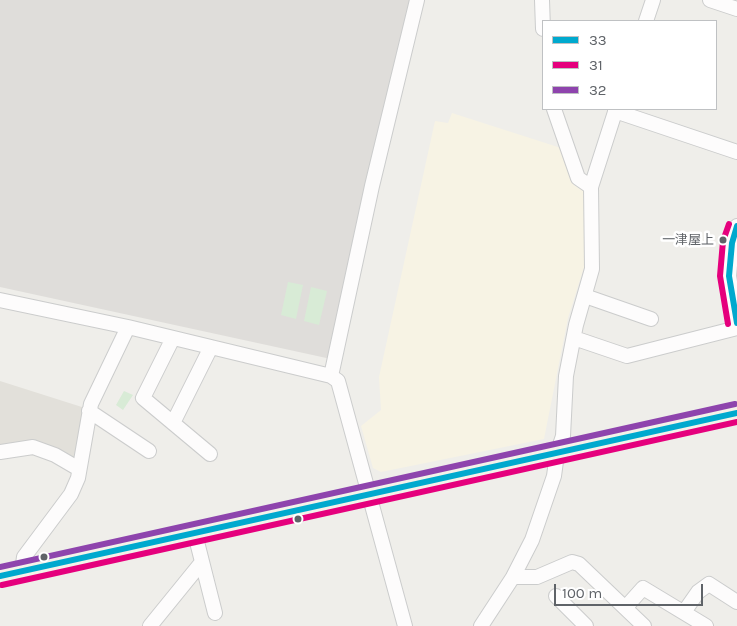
<!DOCTYPE html>
<html>
<head>
<meta charset="utf-8">
<style>
  body { margin:0 }
  #map { position:relative; width:737px; height:626px; overflow:hidden; background:#efeeea; font-family:Karla,sans-serif }
  canvas { display:block }
  .legend { position:absolute; left:542px; top:20px; width:175px; height:90px; box-sizing:border-box; background:#fff; border:1px solid #bfc1c3; margin:0; padding:6px 9px; list-style:none; font-size:15px; color:#5f6368 }
  .legend li { display:flex; align-items:center; gap:10px; height:25px }
  .legend b { width:25px; border:1px solid #bfc1c3 }
  .scale { position:absolute; left:554px; top:584px; width:149px; height:22px; box-sizing:border-box; border:2px solid #5f6368; border-top:0; padding-left:6px; font-size:15px; line-height:18px; white-space:nowrap; color:#5f6368; -webkit-text-stroke:4px #fff; paint-order:stroke }
</style>
</head>
<body>
<div id="map">
<canvas width="737" height="626"></canvas>
<ul class="legend">
<li><b style="height:6px;background:#00a9ce"></b>33</li>
<li><b style="height:6px;background:#e5007d"></b>31</li>
<li><b style="height:6px;background:#8e44ad"></b>32</li>
</ul>
<div class="scale">100 m</div>
</div>
<script>
const ctx = document.querySelector('canvas').getContext('2d');
ctx.lineJoin = 'round';
function fillPath(path, color) { ctx.fillStyle = color; ctx.fill(path, 'evenodd'); }
const shape = rows => new Path2D(rows.map(r => 'M' + r).join(''));
function stroke(path, color, width, dash) { ctx.strokeStyle = color; ctx.lineWidth = width; ctx.lineCap = dash ? 'butt' : 'round'; ctx.setLineDash(dash || []); ctx.stroke(path); }
function drawText(font, color, halo, rows, align = 'center') {
  ctx.font = font + ' Karla,"Noto Sans JP",sans-serif'; ctx.lineWidth = 5; ctx.setLineDash([]); ctx.textBaseline = 'middle'; ctx.strokeStyle = halo; ctx.fillStyle = color; for (const [text, x, y, turn = 0] of rows) {
    ctx.save(); ctx.translate(x, y); ctx.rotate((+turn || 0) * Math.PI / 180); ctx.textAlign = isNaN(turn) ? turn : align; if (halo) ctx.strokeText(text, 0, 0); ctx.fillText(text, 0, 0); ctx.restore();
  }
}
fillPath(shape([
  [452,113,561,148,574,185,583,191,585,204,585,264,568,318,544,439,381,472,373,468,361,426,381,410,379,377,435,121,448,123]
]), '#f7f3e4');
fillPath(shape([
  [0,0,412,0,331,359,0,287]
]), '#dfddda');
fillPath(shape([
  [0,381,85,408,75,461,61,453,0,449]
]), '#e2e0da');
fillPath(shape([
  [288,282,303,285,296,319,281,315],
  [311,287,327,291,319,325,304,321],
  [124,391,133,395,123,410,116,405]
]), '#d8ebd6');
const minor = shape([
  [542,0,543,29],
  [710,0,737,9],
  [646,21,653,0],
  [554,109,578,178,591,187],
  [615,111,737,152],
  [737,226,732,243,729,276,737,323],
  [585,296,651,319],
  [0,300,128,327,331,376,338,381,405,626],
  [173,338,143,398,210,454],
  [574,338,627,356,737,328],
  [331,376,372,186,417,0],
  [89,411,149,451],
  [173,423,211,347],
  [0,452,33,447,55,455,79,469],
  [195,534,215,613],
  [22,571,24,557,71,494,78,478,91,404,128,327],
  [513,577,537,577,572,562,579,564,644,626],
  [556,596,586,626],
  [626,607,643,588,706,626],
  [684,612,698,592,709,584,737,602],
  [150,626,202,562],
  [481,626,513,577,532,540,554,476,557,454,563,436,566,376,576,325,592,269,591,187,616,109]
]);
const major = shape([
  [0,576,737,413]
]);
stroke(minor, '#cbcccc', 16);
stroke(major, '#d7ceb8', 21);
stroke(minor, '#fdfcfc', 14);
stroke(major, '#f4f2e9', 19);
stroke(shape([
  [737,226,732,243,729,276,737,323],
  [0,576,737,413]
]), '#00a9ce', 6);
stroke(shape([
  [728,324,720,276,723,241,729,224],
  [2,585,737,422]
]), '#e5007d', 6);
stroke(shape([
  [0,567,735,404]
]), '#8e44ad', 6);
for (const [x, y, r, color] of [
  [723,240,4.5,"#5f6368"],
  [298,519,4.5,"#5f6368"],
  [44,557,4.5,"#5f6368"]
]) { const dot = new Path2D(); dot.arc(x, y, r, 0, 2 * Math.PI); ctx.fillStyle = color; ctx.fill(dot); stroke(dot, '#fff', 2); }
drawText('13px', '#5f6368', '#fff', [
  ["一津屋上",714,240]
], 'right');
</script>
</body>
</html>
